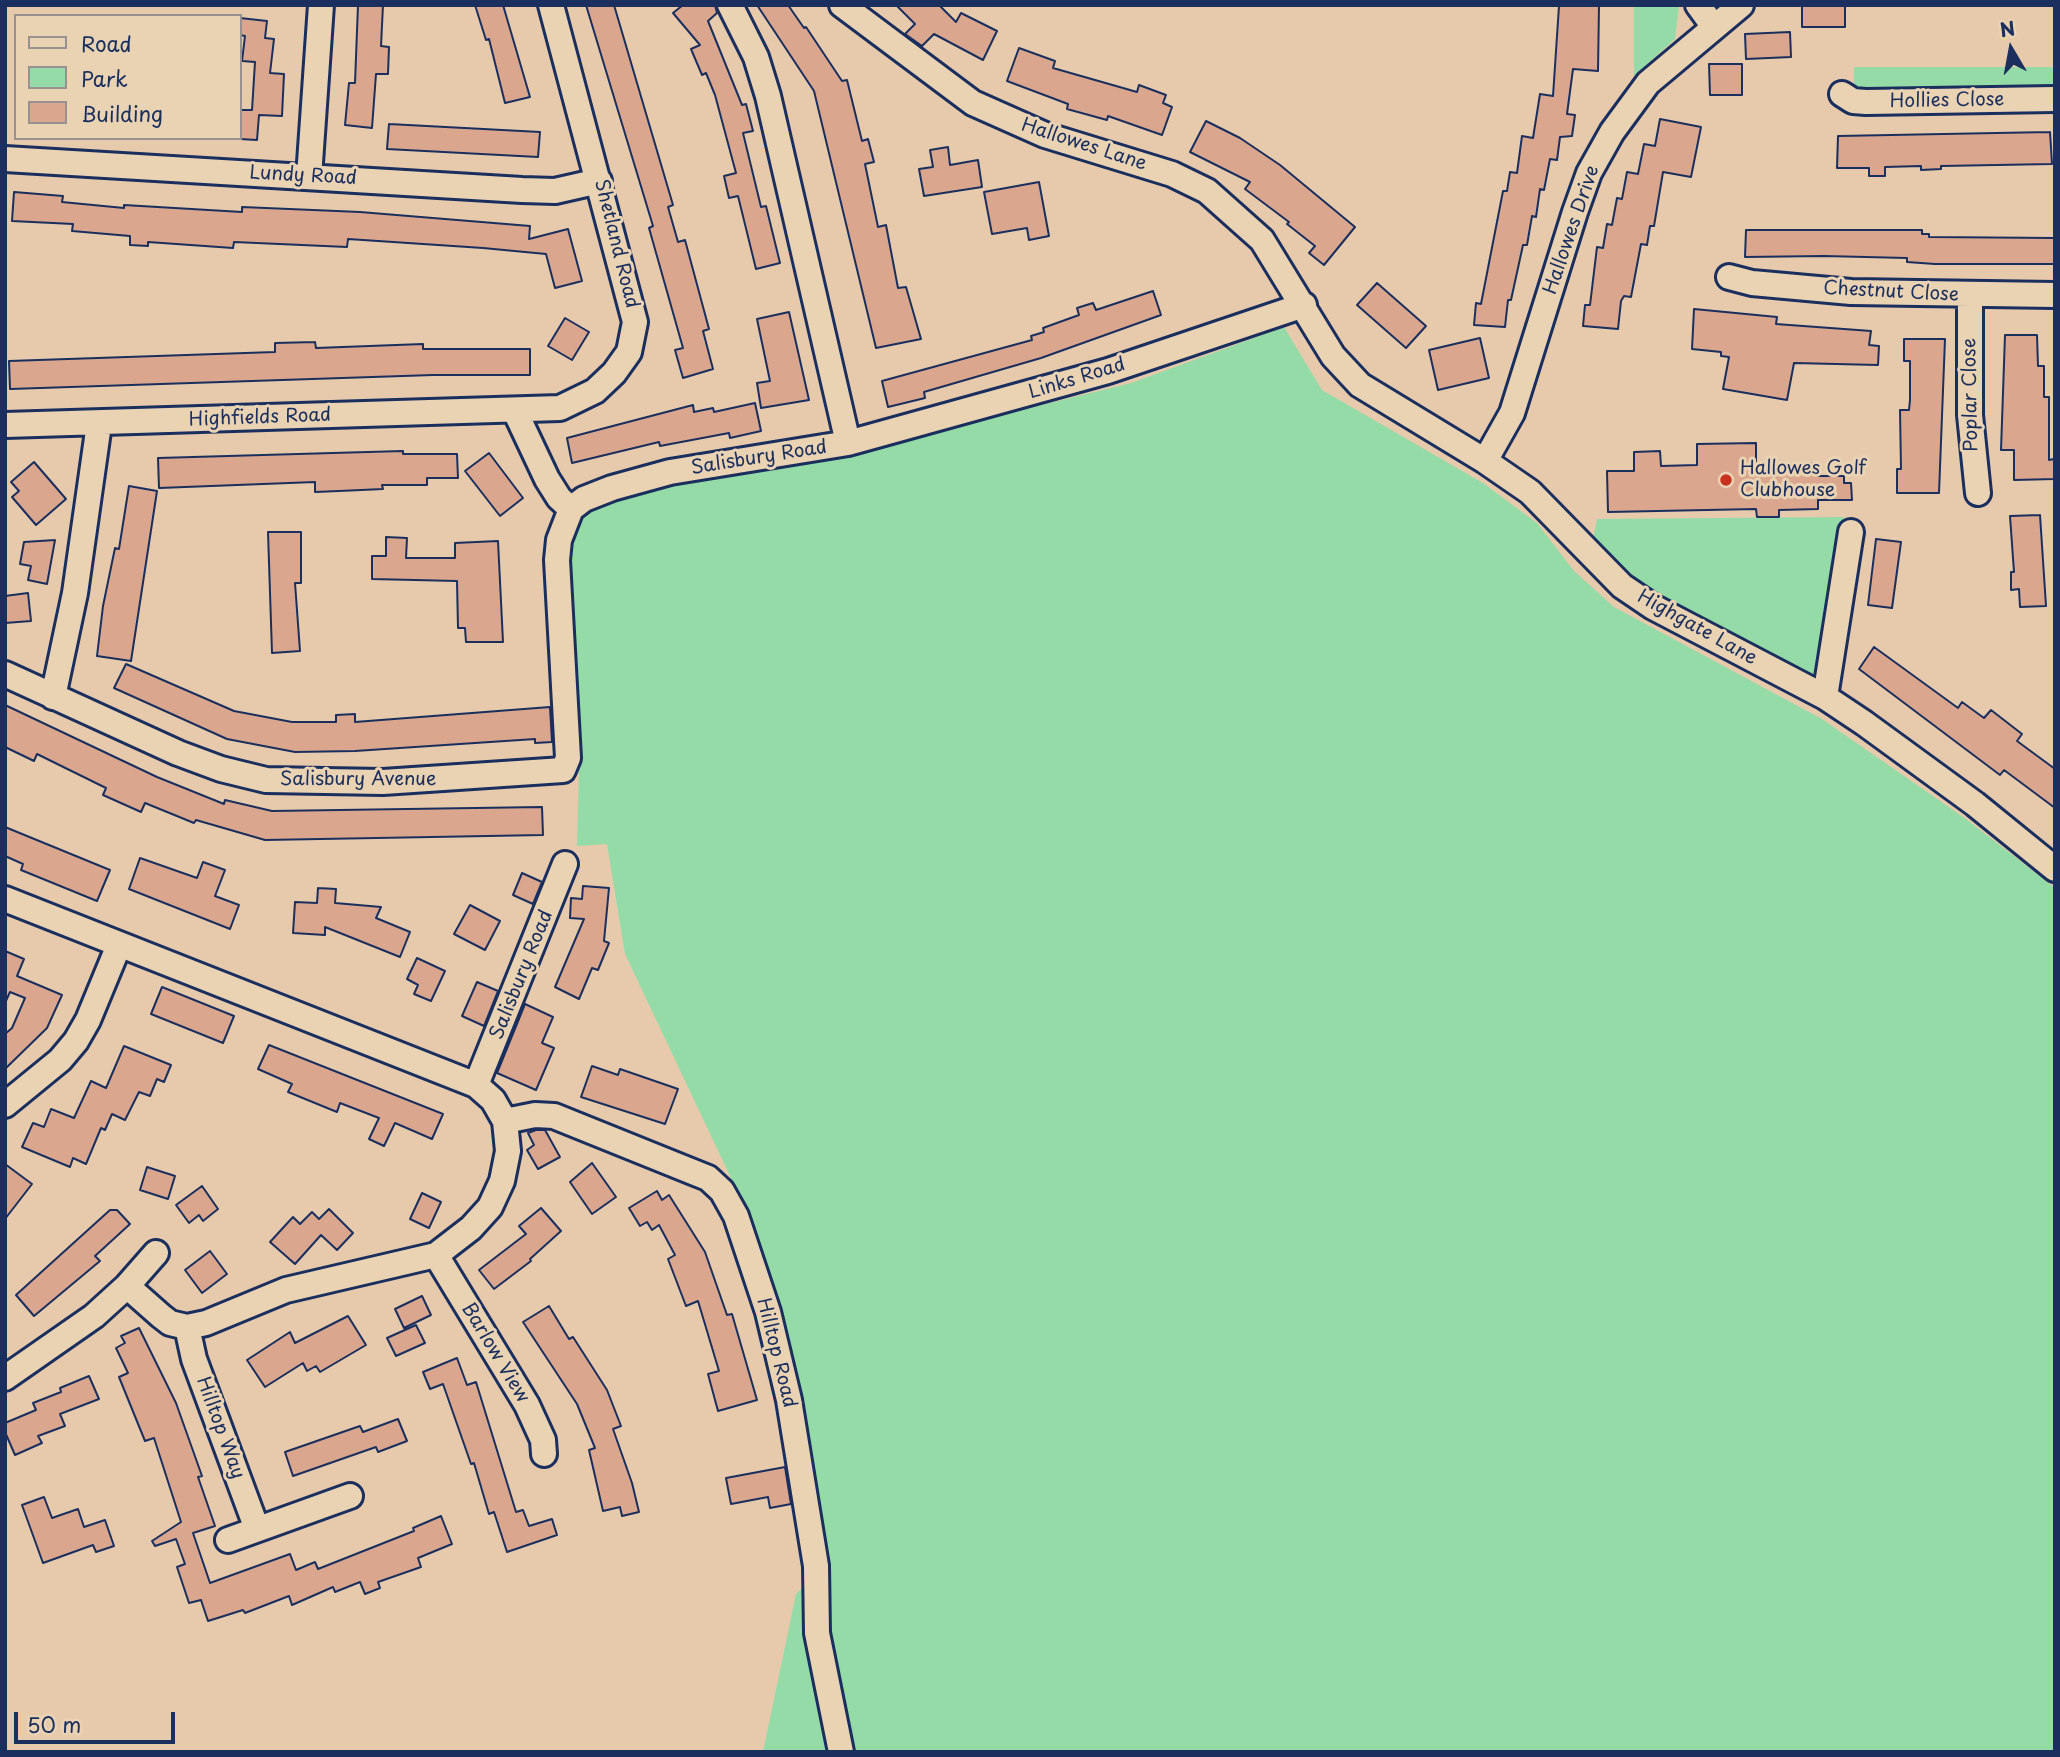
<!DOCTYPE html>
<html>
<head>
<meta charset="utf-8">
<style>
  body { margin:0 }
  #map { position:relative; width:2060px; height:1757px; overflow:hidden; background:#e7caac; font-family:"Playpen Sans",sans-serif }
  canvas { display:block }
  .frame { position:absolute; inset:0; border:7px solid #1b2f5e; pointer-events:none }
  .legend { position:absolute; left:14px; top:14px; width:228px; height:126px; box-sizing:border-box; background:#ead3b3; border:2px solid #979191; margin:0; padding:9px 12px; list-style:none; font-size:21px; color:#1b2f5e }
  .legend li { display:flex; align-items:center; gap:14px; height:35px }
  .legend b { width:35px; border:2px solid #979191 }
  .north { position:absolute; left:1976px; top:14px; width:70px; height:70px; -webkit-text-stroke:5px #ead3b3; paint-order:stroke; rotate:350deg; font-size:19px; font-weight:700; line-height:28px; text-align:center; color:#1b2f5e }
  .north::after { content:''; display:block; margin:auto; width:24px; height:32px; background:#1b2f5e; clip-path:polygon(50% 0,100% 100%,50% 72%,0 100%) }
  .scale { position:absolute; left:14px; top:1712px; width:161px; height:32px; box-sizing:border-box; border:4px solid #1b2f5e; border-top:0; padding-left:9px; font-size:21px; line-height:24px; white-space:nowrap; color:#1b2f5e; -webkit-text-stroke:5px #ead3b3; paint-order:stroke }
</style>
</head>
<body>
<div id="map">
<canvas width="2060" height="1757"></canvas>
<div class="frame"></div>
<ul class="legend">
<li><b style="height:9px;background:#ead3b3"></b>Road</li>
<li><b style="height:19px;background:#95dba8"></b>Park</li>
<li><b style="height:19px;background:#daa78e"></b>Building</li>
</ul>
<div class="north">N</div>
<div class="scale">50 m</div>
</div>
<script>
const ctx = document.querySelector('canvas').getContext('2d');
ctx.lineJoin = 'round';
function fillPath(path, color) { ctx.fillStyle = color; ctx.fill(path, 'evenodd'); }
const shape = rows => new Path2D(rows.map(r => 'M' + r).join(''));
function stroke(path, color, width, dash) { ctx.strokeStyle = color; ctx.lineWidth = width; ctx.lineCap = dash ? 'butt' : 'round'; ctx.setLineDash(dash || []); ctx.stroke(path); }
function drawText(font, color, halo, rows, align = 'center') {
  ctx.font = font + ' "Playpen Sans",sans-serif'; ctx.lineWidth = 6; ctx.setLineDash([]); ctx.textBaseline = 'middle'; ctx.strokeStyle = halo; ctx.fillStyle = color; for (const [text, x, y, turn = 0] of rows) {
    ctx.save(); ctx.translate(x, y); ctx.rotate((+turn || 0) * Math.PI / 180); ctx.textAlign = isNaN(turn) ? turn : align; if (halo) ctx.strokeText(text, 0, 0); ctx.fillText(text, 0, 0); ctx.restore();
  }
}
fillPath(shape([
  [1634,5,1679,5,1675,39,1634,76],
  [1854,67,2055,67,2055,88,1854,89],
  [1284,327,1322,390,1483,483,1537,523,1574,571,1614,607,1822,719,1966,819,2055,888,2055,1752,763,1752,796,1594,830,1562,802,1397,779,1308,748,1214,625,954,607,844,577,846,579,767,565,599,575,515,663,485,843,454,1131,383],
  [1844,517,1820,682,1636,588,1593,539,1597,519]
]), '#95dba8');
const building = shape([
  [358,5,383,5,381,46,389,47,388,74,376,74,372,128,345,125,349,83,355,83,358,5],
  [475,5,503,5,530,97,505,103,489,39,486,40,475,5],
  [586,5,614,5,673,205,668,207,678,242,685,240,709,329,703,331,713,369,683,378,675,350,683,348,649,228,653,226,586,5],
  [683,5,715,5,717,13,708,21,742,105,746,104,753,131,743,133,761,207,766,206,780,263,756,269,738,196,729,198,724,176,736,173,715,95,706,73,702,75,691,49,700,45,673,13,683,5],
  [757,5,788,5,804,28,806,27,842,81,847,80,862,141,868,139,874,162,865,164,878,227,886,225,898,288,906,287,921,339,876,348,814,91,757,5],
  [896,5,939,5,956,22,961,13,997,31,983,60,934,34,922,46,905,34,915,24,896,5],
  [1802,5,1845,5,1845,27,1802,27,1802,5],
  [1559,6,1599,6,1598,71,1573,69,1567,114,1575,115,1572,136,1560,137,1557,160,1550,159,1544,190,1540,189,1536,217,1532,216,1527,245,1523,245,1511,300,1508,300,1505,327,1474,325,1476,303,1481,304,1503,191,1507,191,1510,172,1517,173,1522,136,1533,138,1540,94,1553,96,1559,6],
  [240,18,267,21,265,38,274,39,270,73,284,74,282,116,259,115,257,140,240,139,240,110,252,110,255,62,242,61,245,36,240,35,240,18],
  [1790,32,1791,57,1746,59,1745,34,1790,32],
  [1019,48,1055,61,1053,68,1137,92,1139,85,1166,95,1163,103,1172,107,1162,135,1108,116,1107,120,1067,109,1068,104,1007,81,1019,48],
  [1709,64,1742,64,1742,95,1710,95,1709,64],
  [1660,119,1701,127,1691,177,1663,172,1654,226,1650,226,1647,245,1641,244,1631,297,1624,296,1621,301,1618,329,1583,326,1585,305,1590,305,1597,247,1603,248,1607,224,1612,225,1617,198,1622,199,1627,172,1638,174,1644,144,1655,146,1660,119],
  [1206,121,1240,138,1280,165,1355,227,1324,265,1309,253,1315,246,1287,224,1289,222,1245,189,1250,182,1190,152,1206,121],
  [389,124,540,132,538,157,387,149,389,124],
  [2050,132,2052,164,1941,166,1941,169,1921,170,1921,166,1885,167,1885,176,1869,176,1869,168,1837,168,1838,136,2050,132],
  [948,147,950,165,978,160,982,187,924,196,919,169,933,167,930,150,948,147],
  [1039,182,1049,236,1029,240,1027,228,992,234,984,192,1039,182],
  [14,192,63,196,62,202,124,208,124,205,242,212,242,207,360,212,530,226,529,239,568,229,582,281,555,288,546,254,483,248,348,239,347,247,234,242,233,248,148,242,148,246,130,245,130,236,72,231,73,224,12,221,14,192],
  [1746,230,1922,230,1922,234,1929,234,1929,237,2055,238,2055,264,1935,264,1907,262,1907,258,1824,256,1745,257,1746,230],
  [1377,283,1426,326,1406,348,1357,305,1377,283],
  [1153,291,1161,315,1041,358,924,392,925,398,888,407,882,381,1032,340,1031,336,1044,332,1043,328,1079,315,1077,308,1093,303,1096,310,1153,291],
  [1694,309,1777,317,1776,324,1871,331,1869,345,1879,346,1878,365,1794,363,1787,400,1723,389,1729,357,1721,356,1721,352,1692,349,1694,309],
  [789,312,809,400,761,408,757,383,770,381,757,319,789,312],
  [565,318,589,332,572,360,548,346,565,318],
  [2005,335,2037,335,2038,366,2044,366,2044,397,2049,397,2049,460,2054,459,2055,479,2014,480,2014,450,2001,450,2005,335],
  [1480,338,1489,378,1438,390,1429,350,1480,338],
  [1904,339,1945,339,1939,493,1897,493,1897,469,1901,469,1900,410,1909,410,1910,400,1910,361,1904,361,1904,339],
  [315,342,316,348,423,344,423,349,530,349,530,375,433,375,10,389,9,361,275,352,275,343,315,342],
  [755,403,761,431,730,438,729,433,660,446,659,442,572,463,567,438,693,405,694,412,713,408,714,412,755,403],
  [1756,443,1756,464,1816,463,1816,476,1844,476,1844,483,1851,483,1852,500,1818,500,1818,509,1779,510,1779,517,1757,517,1756,509,1608,512,1607,471,1634,471,1634,452,1660,451,1661,466,1697,465,1697,444,1756,443],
  [403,451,403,454,457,454,458,478,427,478,427,485,382,485,383,489,339,491,315,492,315,482,159,488,158,458,403,451],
  [489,453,523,498,500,516,465,471,489,453],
  [34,462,66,499,36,525,12,497,19,491,11,482,34,462],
  [129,486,157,491,131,661,97,656,103,606,115,548,119,549,129,486],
  [2040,515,2046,606,2020,607,2019,589,2011,590,2011,572,2014,572,2010,516,2040,515],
  [268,532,301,532,301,583,295,583,300,651,272,653,268,532],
  [386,537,407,538,406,558,455,558,455,543,498,541,503,642,466,642,465,628,458,628,457,581,372,579,372,556,386,556,386,537],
  [1876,539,1901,542,1892,608,1868,605,1876,539],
  [55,540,47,584,28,580,31,566,20,564,24,542,55,540],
  [28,593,31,621,5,623,5,596,28,593],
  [1874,647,1958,708,1962,702,1984,718,1991,710,2022,734,2017,741,2055,769,2055,808,2004,770,2000,775,1859,669,1874,647],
  [126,664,234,711,292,722,336,722,336,715,355,714,355,722,550,707,552,742,535,743,535,739,355,751,295,752,227,739,114,688,126,664],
  [5,705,157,777,224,804,225,800,272,811,542,807,543,835,265,840,196,820,194,823,145,803,141,812,103,795,106,788,37,754,34,761,5,747,5,705],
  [5,827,110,870,97,901,21,870,23,864,5,856,5,827],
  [140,858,197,878,203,862,225,870,215,896,239,905,230,929,129,889,140,858],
  [522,873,542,882,533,904,513,895,522,873],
  [583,886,609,888,604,941,609,943,598,970,592,968,579,999,555,987,584,919,570,918,571,898,582,899,583,886],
  [318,888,336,889,335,903,381,907,376,918,410,932,400,957,325,927,325,935,293,933,295,902,317,903,318,888],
  [470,905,500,921,485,950,454,934,470,905],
  [5,951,24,959,17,976,62,995,47,1028,5,1069,5,1034,12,1028,25,998,10,992,5,1003,5,951],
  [417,958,445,971,431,1001,414,994,418,985,407,979,417,958],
  [477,982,498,991,484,1026,462,1016,477,982],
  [162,987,234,1016,223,1043,151,1014,162,987],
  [525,1004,553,1017,542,1043,554,1048,536,1090,497,1073,525,1004],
  [269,1045,443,1114,432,1139,395,1123,384,1146,369,1139,379,1118,340,1103,337,1112,288,1092,292,1084,258,1069,269,1045],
  [124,1046,171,1065,164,1082,157,1079,150,1096,139,1092,125,1120,112,1114,105,1130,101,1128,86,1164,73,1158,70,1167,22,1147,33,1123,44,1127,51,1109,74,1118,91,1081,106,1088,124,1046],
  [592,1066,618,1075,620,1069,678,1089,665,1124,581,1097,592,1066],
  [536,1130,545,1130,560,1157,538,1169,527,1150,534,1145,528,1133,536,1130],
  [592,1163,616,1197,592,1214,570,1182,592,1163],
  [5,1164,32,1184,5,1219,5,1164],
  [147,1167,175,1176,168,1199,140,1190,147,1167],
  [202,1186,218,1209,203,1221,199,1215,189,1223,176,1205,202,1186],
  [657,1191,662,1200,669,1195,705,1252,727,1315,732,1314,757,1400,718,1411,708,1374,719,1371,698,1301,686,1306,668,1259,675,1255,659,1225,652,1230,647,1222,640,1226,629,1208,657,1191],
  [422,1193,441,1202,429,1228,410,1219,422,1193],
  [541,1208,561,1231,530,1259,531,1261,494,1289,479,1270,526,1234,519,1226,541,1208],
  [329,1209,353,1233,337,1250,321,1235,295,1264,270,1242,293,1217,300,1224,312,1212,319,1219,329,1209],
  [110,1210,117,1210,130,1224,95,1256,100,1261,34,1316,16,1295,110,1210],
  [210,1251,227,1274,202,1293,185,1270,210,1251],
  [422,1296,431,1315,404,1328,395,1309,422,1296],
  [549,1306,569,1339,573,1337,607,1390,621,1426,613,1429,632,1483,639,1512,622,1516,620,1507,603,1511,589,1450,595,1448,577,1404,523,1322,549,1306],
  [348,1316,366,1345,320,1372,316,1366,307,1371,303,1363,265,1387,247,1360,290,1332,295,1343,348,1316],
  [416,1325,425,1343,396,1356,387,1338,416,1325],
  [139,1328,176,1403,202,1476,198,1477,215,1526,193,1533,210,1583,290,1554,296,1570,315,1562,318,1569,414,1531,413,1528,441,1516,452,1544,418,1558,421,1567,378,1582,380,1588,365,1594,360,1582,335,1592,333,1587,292,1605,289,1596,245,1613,243,1610,208,1621,201,1600,189,1603,177,1567,185,1564,176,1539,155,1546,152,1541,181,1522,154,1438,145,1441,119,1377,128,1373,116,1348,125,1343,121,1336,139,1328],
  [457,1358,467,1385,476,1382,516,1512,523,1510,529,1526,552,1519,557,1535,507,1552,494,1512,489,1514,474,1463,471,1464,443,1384,430,1389,423,1372,457,1358],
  [89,1376,99,1399,60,1414,65,1426,38,1436,42,1443,15,1455,5,1432,5,1423,36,1410,33,1403,61,1392,60,1388,89,1376],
  [398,1419,407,1441,378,1452,376,1447,293,1476,285,1452,360,1426,363,1432,398,1419],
  [785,1467,791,1504,770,1508,768,1497,731,1504,726,1478,785,1467],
  [44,1497,52,1518,78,1509,84,1527,105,1520,114,1546,96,1552,93,1545,43,1563,22,1505,44,1497]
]);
fillPath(building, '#daa78e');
stroke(building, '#1b2f5e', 2);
const minor = shape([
  [842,5,973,103,1045,135,1172,174,1207,191,1262,240,1333,356,1360,385,1485,461,1530,492,1622,586,1653,607,1825,697,1864,723,1975,804,2055,869],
  [1698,5,1714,27],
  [1842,94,1853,101,1866,102,2055,99],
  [5,159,522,190,555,191,599,181],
  [309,177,321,5],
  [1729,277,1752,283,1851,292,2055,295],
  [1970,296,1970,415,1978,493],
  [515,411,547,479,559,498,571,509],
  [5,425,560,408,595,391,614,373,629,352,635,322,551,5],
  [848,443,1108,371,1304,305],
  [1485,461,1512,413,1575,212,1589,173,1612,132,1648,83,1741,5],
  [5,674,178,753,221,769,266,780,383,782,563,770,568,758,557,560,559,540,571,509,584,499,612,488,670,472,848,443,768,96,756,57,730,5],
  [53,697,75,593,99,424],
  [1825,697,1851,532],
  [5,899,476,1085,493,1100,505,1121,508,1151,502,1181,490,1207,471,1228,436,1255,286,1290,206,1323,187,1327,170,1323,161,1316,127,1286],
  [476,1085,565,864],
  [5,1105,60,1060,76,1041,88,1020,119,945],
  [505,1121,535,1115,554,1116,688,1170,708,1178,722,1191,736,1216,768,1312,789,1400,816,1566,817,1633,841,1752],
  [436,1255,527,1405,543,1440,544,1454],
  [187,1327,194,1359,257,1529],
  [5,1378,94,1316,127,1286,156,1253],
  [228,1540,350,1496]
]);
stroke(minor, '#1b2f5e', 30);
stroke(minor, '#ead3b3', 24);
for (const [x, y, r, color] of [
  [1726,480,7,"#c8321e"]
]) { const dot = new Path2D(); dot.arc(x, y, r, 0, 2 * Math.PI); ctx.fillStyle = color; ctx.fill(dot); stroke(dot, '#ead3b3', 2.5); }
drawText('19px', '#1b2f5e', '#ead3b3', [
  ["Hollies Close",1947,101,-1],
  ["Hallowes Lane",1084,145,18],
  ["Lundy Road",303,176,3],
  ["Hallowes Drive",1572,230,-71],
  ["Shetland Road",616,244,76],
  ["Chestnut Close",1891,292,3],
  ["Links Road",1077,379,-17],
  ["Poplar Close",1971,395,-91],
  ["Highfields Road",260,418,-2],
  ["Salisbury Road",759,458,-9],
  ["Highgate Lane",1697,628,29],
  ["Salisbury Avenue",358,780],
  ["Salisbury Road",522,975,-68],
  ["Barlow View",495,1353,59],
  ["Hilltop Road",776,1353,76],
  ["Hilltop Way",220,1428,70]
]);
drawText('19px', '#1b2f5e', '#ead3b3', [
  ["Hallowes Golf",1740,469],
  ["Clubhouse",1740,491]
], 'left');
</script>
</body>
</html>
